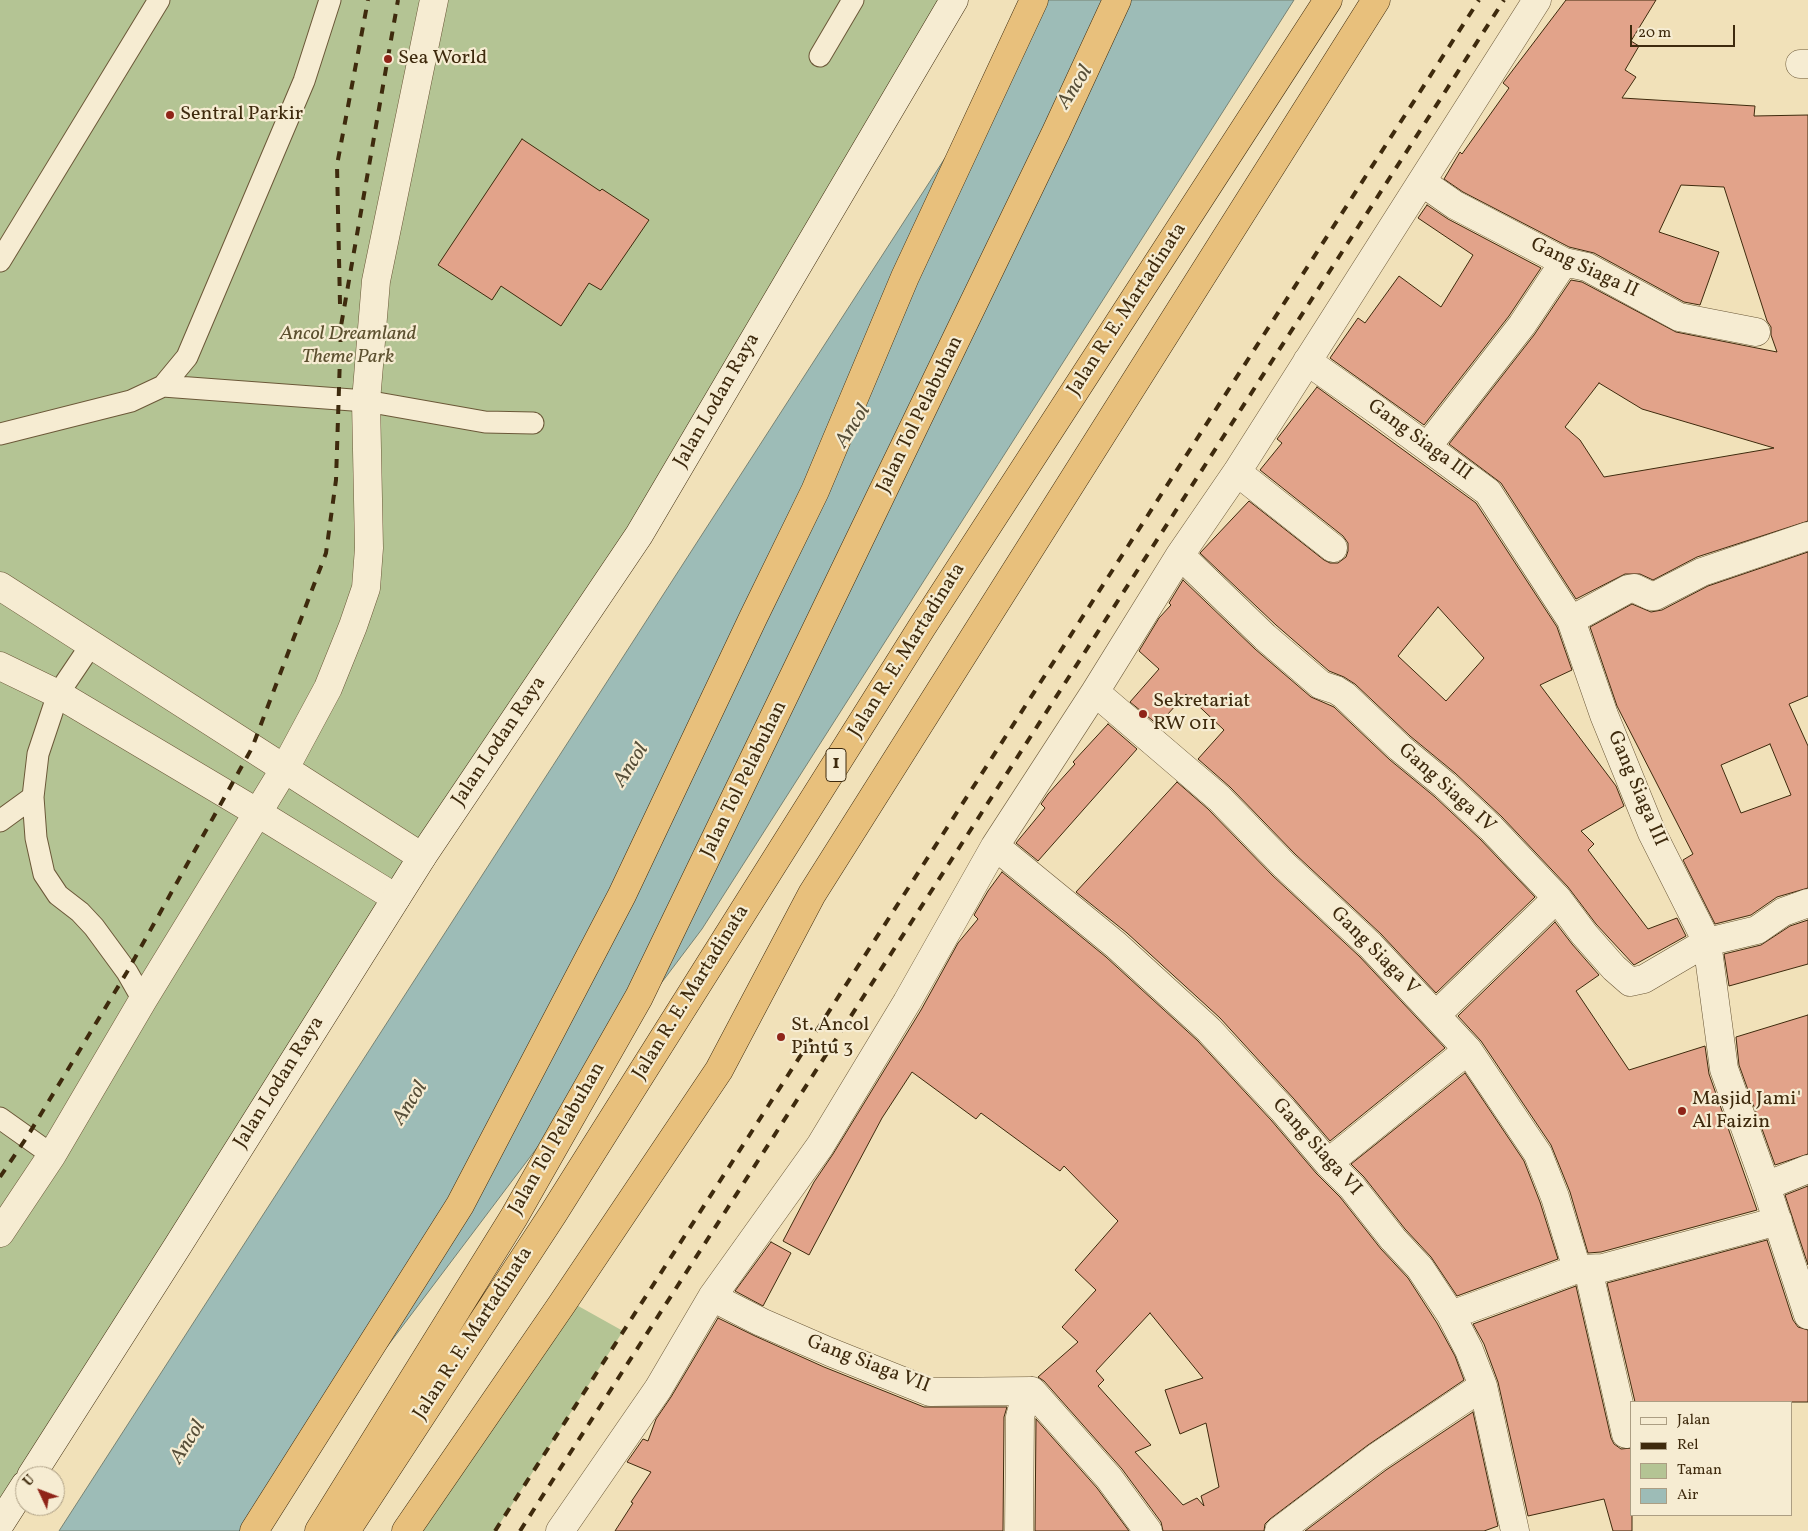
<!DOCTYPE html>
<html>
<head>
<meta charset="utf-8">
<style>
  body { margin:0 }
  #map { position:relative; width:1808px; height:1531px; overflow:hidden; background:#f1e1b9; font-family:Vollkorn,serif }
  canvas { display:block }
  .legend { position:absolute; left:1630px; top:1401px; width:162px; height:115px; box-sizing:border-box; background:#f6ecd2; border:1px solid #ac9e83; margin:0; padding:6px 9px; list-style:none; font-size:15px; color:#3e2a0d }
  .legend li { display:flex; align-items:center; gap:10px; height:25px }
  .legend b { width:25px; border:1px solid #ac9e83 }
  .north { position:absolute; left:15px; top:1466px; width:50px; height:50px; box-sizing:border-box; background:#f6ecd2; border:1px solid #ac9e83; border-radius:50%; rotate:313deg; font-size:14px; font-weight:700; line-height:20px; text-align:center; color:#3e2a0d }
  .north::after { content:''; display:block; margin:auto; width:18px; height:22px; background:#8f2418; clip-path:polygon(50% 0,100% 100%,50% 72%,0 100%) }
  .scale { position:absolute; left:1630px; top:25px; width:105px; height:22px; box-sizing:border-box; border:2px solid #3e2a0d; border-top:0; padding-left:6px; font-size:15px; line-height:18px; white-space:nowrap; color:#3e2a0d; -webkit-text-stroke:4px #f6ecd2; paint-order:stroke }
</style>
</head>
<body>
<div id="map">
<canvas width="1808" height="1531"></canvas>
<ul class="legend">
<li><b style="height:6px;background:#f6ecd2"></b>Jalan</li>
<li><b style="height:6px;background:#3e2a0d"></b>Rel</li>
<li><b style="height:14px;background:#b4c494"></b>Taman</li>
<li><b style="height:14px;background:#9dbcb7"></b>Air</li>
</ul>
<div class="north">U</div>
<div class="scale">20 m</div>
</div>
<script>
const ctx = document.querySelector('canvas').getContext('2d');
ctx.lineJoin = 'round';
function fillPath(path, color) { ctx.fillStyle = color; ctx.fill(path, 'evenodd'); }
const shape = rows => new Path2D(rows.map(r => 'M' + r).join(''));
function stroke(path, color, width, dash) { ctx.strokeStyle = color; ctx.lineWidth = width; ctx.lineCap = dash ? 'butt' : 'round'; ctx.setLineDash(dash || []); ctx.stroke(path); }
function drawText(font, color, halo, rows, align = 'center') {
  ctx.font = font + ' Vollkorn,serif'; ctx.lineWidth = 4.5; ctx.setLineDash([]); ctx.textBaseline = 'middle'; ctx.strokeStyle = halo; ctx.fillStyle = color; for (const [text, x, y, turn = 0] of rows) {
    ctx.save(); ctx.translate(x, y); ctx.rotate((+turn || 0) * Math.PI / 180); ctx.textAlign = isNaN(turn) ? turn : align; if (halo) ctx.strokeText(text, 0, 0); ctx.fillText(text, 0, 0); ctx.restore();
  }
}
fillPath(shape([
  [0,0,955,0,830,212,0,1521],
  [555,1293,623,1331,495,1531,401,1531]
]), '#b4c494');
const water = shape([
  [1047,0,1294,0,702,929,248,1531,59,1531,1047,0]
]);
fillPath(water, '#9dbcb7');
stroke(water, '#778273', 1);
const building = shape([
  [1566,0,1656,0,1631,41,1639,46,1625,70,1636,77,1622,98,1755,106,1754,116,1808,115,1808,521,1697,557,1653,580,1640,574,1625,574,1576,599,1501,483,1449,444,1534,335,1571,280,1582,282,1676,332,1777,352,1771,335,1771,327,1767,321,1724,187,1681,185,1659,232,1719,252,1700,305,1684,302,1594,253,1569,247,1463,192,1444,179,1460,152,1462,154,1509,88,1503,83,1566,0],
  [1599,383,1642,409,1774,448,1604,477,1580,440,1565,427,1599,383],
  [522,139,600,191,602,189,649,220,601,290,589,283,561,326,501,286,492,300,438,265,522,139],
  [1427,205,1448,219,1541,268,1509,316,1424,425,1330,358,1358,318,1365,323,1399,276,1441,307,1473,255,1418,218,1427,205],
  [1317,387,1476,503,1557,627,1572,670,1540,685,1616,786,1624,806,1581,831,1594,844,1588,850,1648,929,1677,918,1686,936,1634,965,1596,924,1568,887,1502,817,1455,773,1410,736,1355,684,1344,677,1329,671,1276,625,1200,553,1249,501,1324,560,1330,563,1338,563,1346,557,1348,551,1348,543,1343,536,1260,470,1282,443,1277,439,1317,387],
  [1438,607,1484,658,1446,701,1398,656,1438,607],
  [1808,552,1808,696,1789,704,1808,746,1808,888,1777,897,1751,915,1715,924,1683,860,1693,854,1617,706,1590,627,1632,604,1651,612,1662,610,1708,586,1808,552],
  [1770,744,1791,795,1741,813,1721,765,1770,744],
  [1183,580,1255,649,1311,697,1334,707,1390,760,1435,797,1480,839,1535,897,1436,993,1381,934,1295,854,1230,787,1198,759,1224,730,1186,694,1158,725,1130,702,1159,669,1139,651,1159,618,1171,605,1169,603,1183,580],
  [1108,724,1137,749,1038,861,1016,843,1045,808,1041,804,1048,794,1075,764,1073,762,1108,724],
  [1177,782,1208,809,1273,876,1359,956,1445,1048,1330,1141,1294,1099,1220,1018,1127,933,1076,892,1177,782],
  [1002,872,1106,957,1198,1041,1271,1120,1316,1173,1340,1197,1381,1249,1408,1278,1437,1323,1455,1356,1464,1380,1368,1445,1270,1519,1265,1524,1264,1531,1163,1531,1161,1522,1122,1469,1044,1381,1038,1377,1078,1342,1062,1327,1096,1290,1075,1270,1118,1221,1064,1166,1060,1171,981,1113,976,1119,912,1072,882,1118,809,1255,783,1241,814,1182,833,1154,921,1010,958,943,978,919,974,915,988,891,1002,872],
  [1150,1313,1203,1378,1165,1390,1180,1434,1206,1423,1219,1487,1201,1496,1204,1506,1197,1498,1183,1505,1135,1452,1151,1445,1098,1386,1104,1380,1096,1371,1150,1313],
  [1808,920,1808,964,1729,986,1724,954,1761,945,1790,926,1808,920],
  [1555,922,1572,944,1599,975,1576,991,1629,1070,1705,1046,1709,1074,1757,1210,1601,1252,1588,1253,1570,1192,1551,1145,1481,1041,1458,1016,1555,922],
  [1808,1015,1808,1154,1775,1165,1739,1065,1736,1037,1808,1015],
  [1465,1073,1524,1161,1540,1202,1558,1259,1457,1296,1431,1257,1405,1229,1364,1177,1351,1164,1465,1073],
  [1808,1186,1808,1265,1785,1195,1808,1186],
  [1767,1240,1793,1320,1798,1327,1808,1330,1808,1402,1635,1402,1607,1283,1767,1240],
  [771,1242,791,1253,763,1306,735,1291,771,1242],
  [1576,1286,1611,1438,1614,1444,1621,1449,1632,1448,1632,1531,1613,1531,1604,1499,1528,1516,1498,1382,1484,1344,1473,1324,1576,1286],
  [718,1318,755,1336,824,1367,924,1407,1007,1407,1004,1417,1003,1531,615,1531,633,1503,631,1502,651,1472,627,1462,643,1439,648,1441,656,1419,671,1397,718,1318],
  [1473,1412,1498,1526,1484,1531,1305,1531,1386,1470,1473,1412],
  [1036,1419,1097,1488,1129,1531,1035,1531,1036,1419]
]);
fillPath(building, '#e2a38a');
stroke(building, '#3e2a0d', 1);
const lane = shape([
  [820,56,853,0],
  [0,261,159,0],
  [163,386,366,401,485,422,533,423],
  [0,434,131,401,163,386,187,357,304,81,330,0],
  [91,645,58,694,38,754,33,797,36,838,44,874,58,895,80,912,94,927,127,972,143,1000],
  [0,821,33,797],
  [0,1118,52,1155]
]);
const street = shape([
  [1800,64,1808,64],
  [1422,182,1455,205,1564,262,1587,267,1679,317,1756,332],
  [1307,361,1378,411,1488,492,1571,620,1604,715,1652,833,1707,942,1724,1069,1766,1186,1808,1315],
  [1427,447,1522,325,1564,262],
  [1237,472,1333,548],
  [1180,555,1265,637,1321,685,1336,690,1344,695,1400,748,1445,785,1491,828,1557,898,1584,934,1614,968,1630,982,1644,979,1707,942,1757,930,1783,912,1808,903],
  [0,586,422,857],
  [1571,620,1628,589,1634,588,1651,596,1655,596,1702,572,1808,536],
  [0,666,58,694,258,813,396,898],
  [1095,692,1219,798,1284,865,1370,945,1468,1050,1538,1154,1555,1197,1577,1269],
  [995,846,1116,945,1209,1030,1283,1110,1328,1163,1352,1187,1393,1239,1420,1268,1451,1315,1469,1350,1483,1386,1515,1531],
  [1436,1015,1557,898],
  [1328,1163,1468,1050],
  [1766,1186,1808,1169],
  [0,1233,52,1155,143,1000,285,768,328,688,353,626,366,588,369,548,366,401,376,281,434,0],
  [1588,1269,1626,1434],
  [712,1297,761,1322,830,1352,930,1392,1032,1391,1109,1478,1148,1531],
  [1451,1315,1577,1269,1603,1268,1778,1221],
  [560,1531,658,1389,712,1297,820,1146,907,1002,995,846,1095,692,1180,555,1237,472,1537,0],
  [1019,1531,1020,1417,1023,1406,1032,1391],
  [1279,1531,1377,1457,1483,1386]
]);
const secondary = shape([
  [31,1476,177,1247,422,857,639,535,954,0],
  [0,1524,25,1485]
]);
const highway = shape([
  [254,1531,460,1205,622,895,753,618,815,491,905,277,1034,0],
  [319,1531,514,1217,639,997,1056,132,1117,0],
  [346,1531,553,1214,922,627,1328,0],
  [406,1531,562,1304,719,1070,812,894,1376,0]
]);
stroke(lane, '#6b5838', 23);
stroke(street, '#6b5838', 29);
stroke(secondary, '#3e2a0d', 29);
stroke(highway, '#3e2a0d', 29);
stroke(lane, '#f6ecd2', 21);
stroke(street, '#f6ecd2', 28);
stroke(secondary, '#f6ecd2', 28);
stroke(highway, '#e8c07c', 28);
stroke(shape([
  [340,304,337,165,368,0],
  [0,1177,27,1137,127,972,252,748,326,553,336,480,341,326,398,0],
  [495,1531,1479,0],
  [520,1531,1504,0]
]), '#3e2a0d', 4, [9, 9]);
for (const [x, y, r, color] of [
  [388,59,5,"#8f2418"],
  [170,115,5,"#8f2418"],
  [1143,714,5,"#8f2418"],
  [781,1037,5,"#8f2418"],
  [1682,1111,5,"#8f2418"]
]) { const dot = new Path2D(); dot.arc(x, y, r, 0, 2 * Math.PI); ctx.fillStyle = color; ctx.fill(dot); stroke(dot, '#f6ecd2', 2); }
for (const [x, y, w] of [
  [836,765,20]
]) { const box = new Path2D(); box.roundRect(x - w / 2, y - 16.5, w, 33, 4); ctx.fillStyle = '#f6ecd2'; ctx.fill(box); stroke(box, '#3e2a0d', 1); }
drawText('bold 19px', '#3e2a0d', null, [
  ["1",836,765]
]);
drawText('20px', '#3e2a0d', '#f6ecd2', [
  ["Sea World",398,59],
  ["Sentral Parkir",180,115],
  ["Sekretariat",1153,702],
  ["RW 011",1153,725],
  ["St. Ancol",791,1026],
  ["Pintu 3",791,1049],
  ["Masjid Jami'",1692,1100],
  ["Al Faizin",1692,1123]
], 'left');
drawText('20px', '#3e2a0d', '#f6ecd2', [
  ["Gang Siaga II",1584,269,25],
  ["Jalan R. E. Martadinata",1128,310,-57],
  ["Jalan Lodan Raya",718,401,-60],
  ["Jalan Tol Pelabuhan",921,415,-64],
  ["Gang Siaga III",1419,441,36],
  ["Jalan R. E. Martadinata",908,651,-58],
  ["Jalan Lodan Raya",500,742,-56],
  ["Jalan Tol Pelabuhan",745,780,-64],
  ["Gang Siaga IV",1446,789,42],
  ["Gang Siaga III",1636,789,67],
  ["Gang Siaga V",1374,952,45],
  ["Jalan R. E. Martadinata",692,993,-58],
  ["Jalan Lodan Raya",280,1083,-58],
  ["Jalan Tol Pelabuhan",558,1139,-60],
  ["Gang Siaga VI",1316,1148,48],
  ["Jalan R. E. Martadinata",474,1334,-57],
  ["Gang Siaga VII",868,1365,21]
]);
drawText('italic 20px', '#5c502f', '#f6ecd2', [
  ["Ancol Dreamland",348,335],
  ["Theme Park",348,358]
]);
drawText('italic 21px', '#564e38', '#f6ecd2', [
  ["Ancol",1076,88,-57],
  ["Ancol",854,427,-57],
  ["Ancol",632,766,-57],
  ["Ancol",411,1104,-57],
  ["Ancol",189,1443,-57]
]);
</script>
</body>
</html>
